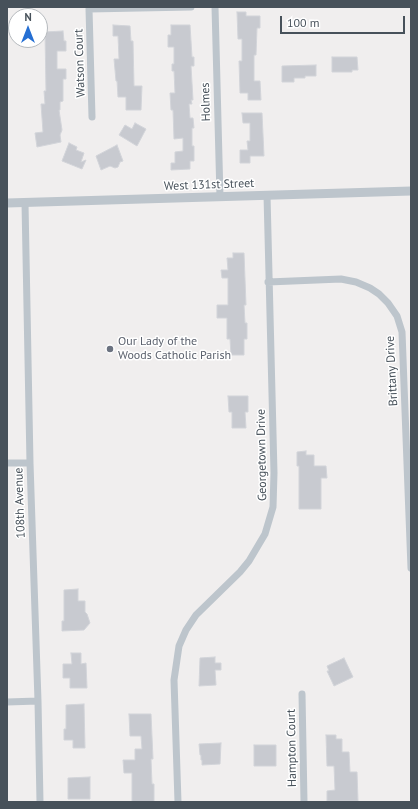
<!DOCTYPE html>
<html>
<head>
<meta charset="utf-8">
<style>
  body { margin:0 }
  #map { position:relative; width:418px; height:809px; overflow:hidden; background:#f0eeee; font-family:"PT Sans",sans-serif }
  canvas { display:block }
  .frame { position:absolute; inset:0; border:8px solid #47515a; pointer-events:none }
  .north { position:absolute; left:8px; top:8px; width:40px; height:40px; box-sizing:border-box; background:#fff; border:1px solid #b5b9bd; border-radius:50%; rotate:0deg; font-size:11px; font-weight:700; line-height:16px; text-align:center; color:#47515a }
  .north::after { content:''; display:block; margin:auto; width:14px; height:18px; background:#256fd3; clip-path:polygon(50% 0,100% 100%,50% 72%,0 100%) }
  .scale { position:absolute; left:280px; top:16px; width:125px; height:18px; box-sizing:border-box; border:2px solid #47515a; border-top:0; padding-left:5px; font-size:12px; line-height:14px; white-space:nowrap; color:#47515a; -webkit-text-stroke:3px #fff; paint-order:stroke }
</style>
</head>
<body>
<div id="map">
<canvas width="418" height="809"></canvas>
<div class="frame"></div>
<div class="north">N</div>
<div class="scale">100 m</div>
</div>
<script>
const ctx = document.querySelector('canvas').getContext('2d');
ctx.lineJoin = 'round';
function fillPath(path, color) { ctx.fillStyle = color; ctx.fill(path, 'evenodd'); }
const shape = rows => new Path2D(rows.map(r => 'M' + r).join(''));
function stroke(path, color, width, dash) { ctx.strokeStyle = color; ctx.lineWidth = width; ctx.lineCap = dash ? 'butt' : 'round'; ctx.setLineDash(dash || []); ctx.stroke(path); }
function drawText(font, color, halo, rows, align = 'center') {
  ctx.font = font + ' "PT Sans",sans-serif'; ctx.lineWidth = 3; ctx.setLineDash([]); ctx.textBaseline = 'middle'; ctx.strokeStyle = halo; ctx.fillStyle = color; for (const [text, x, y, turn = 0] of rows) {
    ctx.save(); ctx.translate(x, y); ctx.rotate((+turn || 0) * Math.PI / 180); ctx.textAlign = isNaN(turn) ? turn : align; if (halo) ctx.strokeText(text, 0, 0); ctx.fillText(text, 0, 0); ctx.restore();
  }
}
const building = shape([
  [237,12,246,12,246,16,260,16,260,28,257,28,256,55,254,55,254,81,260,81,261,100,248,100,248,93,240,93,239,61,242,61,242,39,238,39,237,12],
  [113,25,130,26,131,41,133,41,134,86,142,86,141,110,126,110,126,97,118,97,117,81,116,81,114,59,119,59,118,36,113,36,113,25],
  [171,25,190,25,192,57,194,57,194,66,191,66,193,100,191,100,192,104,189,104,190,118,193,118,194,128,192,128,192,146,194,146,194,161,190,161,190,169,171,170,171,163,175,163,175,152,183,151,183,138,174,139,173,110,171,110,170,93,175,93,174,71,172,71,172,64,174,64,174,47,168,47,168,35,171,35,171,25],
  [63,31,64,41,66,41,66,51,57,51,57,69,66,69,66,79,63,79,63,101,60,102,60,110,59,110,62,130,60,135,61,142,37,147,35,133,43,132,41,104,45,104,44,91,46,91,45,32,63,31],
  [332,57,357,57,358,70,352,70,352,72,332,72,332,57],
  [316,65,316,76,305,76,305,78,294,78,294,82,282,82,282,66,316,65],
  [242,113,262,113,264,156,250,156,250,163,240,163,240,150,248,150,247,141,250,141,250,123,243,123,242,113],
  [135,123,146,129,137,146,119,135,125,125,132,129,135,123],
  [69,143,77,147,76,150,84,153,81,162,86,160,82,169,62,161,69,143],
  [117,145,123,161,120,162,118,167,115,168,110,166,101,170,96,156,117,145],
  [233,253,244,253,246,305,244,305,245,323,247,323,247,339,244,339,244,355,231,355,230,339,227,339,227,318,217,318,217,305,228,305,228,278,222,278,221,270,228,270,227,258,233,258,233,253],
  [228,396,248,396,248,412,245,412,246,428,232,428,232,412,229,412,228,396],
  [306,451,306,455,314,455,314,466,326,466,327,478,321,478,321,509,299,509,299,466,297,466,297,452,306,451],
  [78,589,78,601,85,601,85,612,87,614,90,623,84,630,62,631,62,621,64,621,64,590,78,589],
  [71,653,81,653,81,664,86,663,87,688,70,688,70,678,63,678,63,664,72,664,71,653],
  [215,657,215,663,221,663,221,670,215,670,216,685,199,686,200,658,215,657],
  [344,658,353,677,334,686,327,671,329,671,327,666,344,658],
  [84,704,85,748,73,748,73,740,64,740,64,729,66,729,66,705,84,704],
  [129,714,151,714,153,759,151,759,152,784,154,784,154,802,132,802,132,773,124,773,123,760,135,760,135,749,142,749,141,736,130,736,129,714],
  [326,735,336,735,336,739,342,739,342,752,349,752,350,772,357,772,358,801,327,801,327,791,335,790,334,766,327,766,326,735],
  [221,743,220,764,202,765,202,760,201,760,201,755,200,755,199,744,221,743],
  [254,745,276,745,276,766,254,766,254,745],
  [90,777,90,799,68,799,68,778,90,777]
]);
fillPath(building, '#c8cad0');
stroke(building, '#d2d4d9', 1);
stroke(shape([
  [215,7,220,197],
  [92,117,89,9,191,7],
  [25,203,30,463,38,701,40,802],
  [268,282,341,279,356,282,370,288,379,294,388,303,397,316,402,332,411,568],
  [7,463,30,463],
  [302,694,304,802],
  [7,702,38,701],
  [178,802,174,680,179,646,186,630,196,615,240,572,249,561,265,534,273,507,274,473,267,195]
]), '#bdc5cc', 7);
stroke(shape([
  [7,203,411,191]
]), '#bdc5cc', 9);
for (const [x, y, r, color] of [
  [110,349,4,"#6b7280"]
]) { const dot = new Path2D(); dot.arc(x, y, r, 0, 2 * Math.PI); ctx.fillStyle = color; ctx.fill(dot); stroke(dot, '#fff', 1.5); }
drawText('12px', '#47515a', '#fff', [
  ["Watson Court",80,63,-92],
  ["Holmes",206,102,-92],
  ["West 131st Street",209,185,-2],
  ["Brittany Drive",392,371,-93],
  ["Georgetown Drive",262,455,-91],
  ["108th Avenue",20,503,-92],
  ["Hampton Court",292,748,-91]
]);
drawText('12px', '#5b616d', '#fff', [
  ["Our Lady of the",118,342],
  ["Woods Catholic Parish",118,356]
], 'left');
</script>
</body>
</html>
